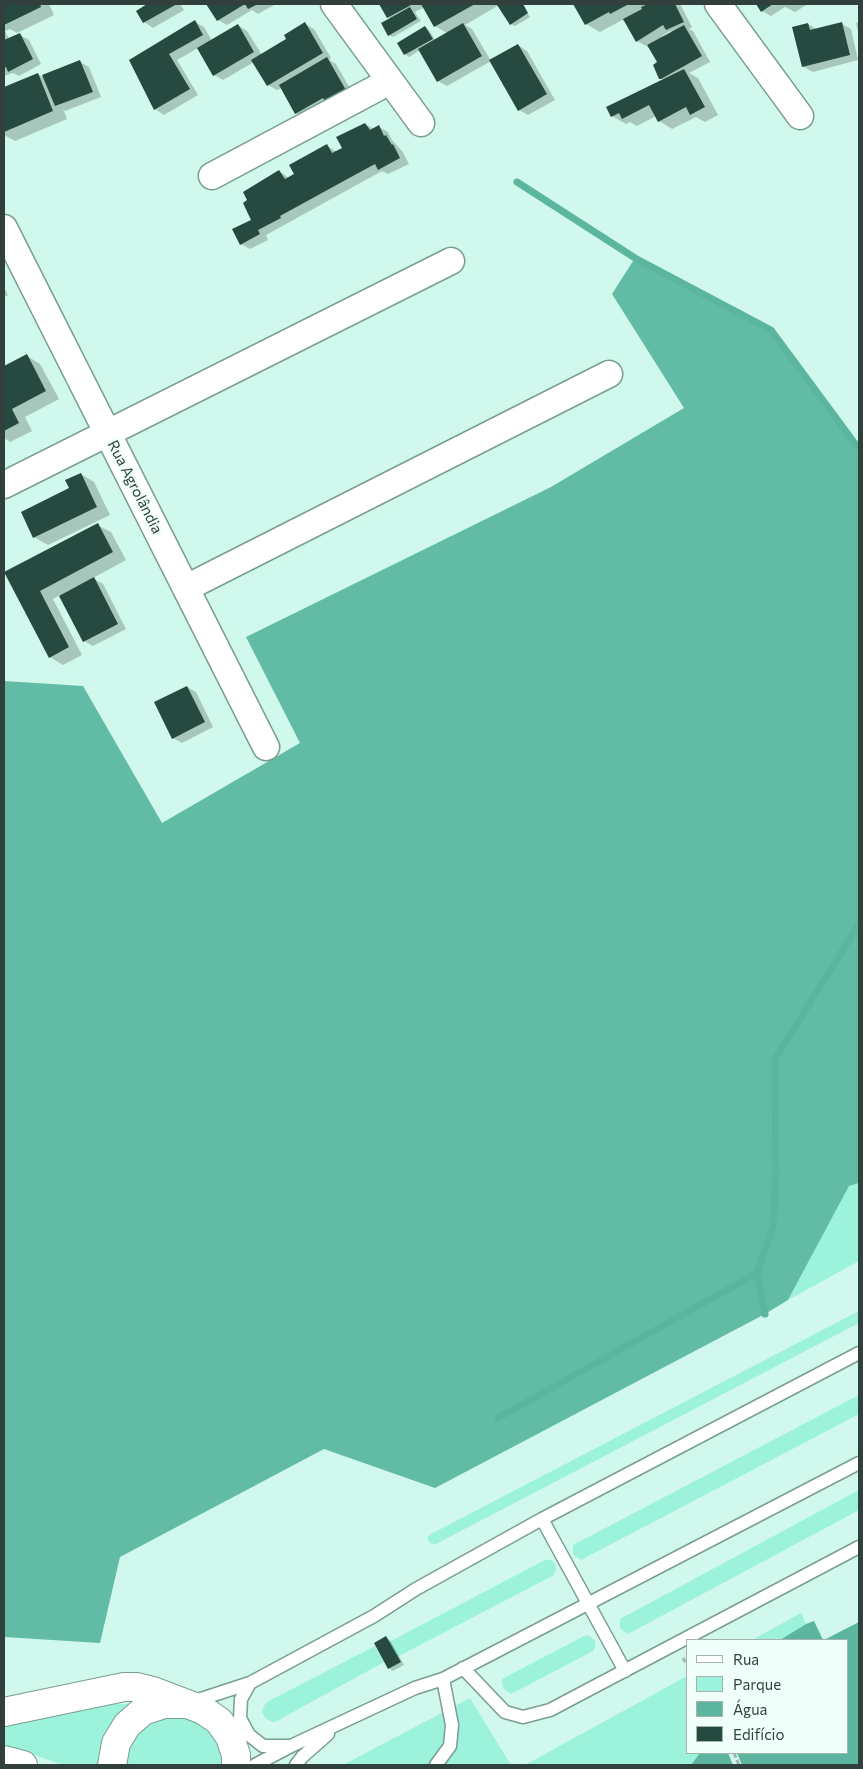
<!DOCTYPE html>
<html>
<head>
<meta charset="utf-8">
<style>
  body { margin:0 }
  #map { position:relative; width:863px; height:1769px; overflow:hidden; background:#d1f8ec; font-family:Commissioner,sans-serif }
  canvas { display:block }
  .frame { position:absolute; inset:0; border:5px solid #31403c; pointer-events:none }
  .legend { position:absolute; left:686px; top:1639px; width:162px; height:115px; box-sizing:border-box; background:#f0fffa; border:1px solid #a4b3ae; margin:0; padding:6px 9px; list-style:none; font-size:15px; color:#31403c }
  .legend li { display:flex; align-items:center; gap:10px; height:25px }
  .legend b { width:25px; border:1px solid #a4b3ae }
</style>
</head>
<body>
<div id="map">
<canvas width="863" height="1769"></canvas>
<div class="frame"></div>
<ul class="legend">
<li><b style="height:6px;background:#fff"></b>Rua</li>
<li><b style="height:14px;background:#9cf2db"></b>Parque</li>
<li><b style="height:14px;background:#5bb59f"></b>Água</li>
<li><b style="height:14px;background:#264940"></b>Edifício</li>
</ul>
</div>
<script>
const ctx = document.querySelector('canvas').getContext('2d');
ctx.lineJoin = 'round';
function fillPath(path, color) { ctx.fillStyle = color; ctx.fill(path, 'evenodd'); }
const shape = rows => new Path2D(rows.map(r => 'M' + r).join(''));
function stroke(path, color, width, dash) { ctx.strokeStyle = color; ctx.lineWidth = width; ctx.lineCap = dash ? 'butt' : 'round'; ctx.setLineDash(dash || []); ctx.stroke(path); }
function drawText(font, color, halo, rows, align = 'center') {
  ctx.font = font + ' Commissioner,sans-serif'; ctx.lineWidth = 5; ctx.setLineDash([]); ctx.textBaseline = 'middle'; ctx.strokeStyle = halo; ctx.fillStyle = color; for (const [text, x, y, turn = 0] of rows) {
    ctx.save(); ctx.translate(x, y); ctx.rotate((+turn || 0) * Math.PI / 180); ctx.textAlign = isNaN(turn) ? turn : align; if (halo) ctx.strokeText(text, 0, 0); ctx.fillText(text, 0, 0); ctx.restore();
  }
}
fillPath(shape([
  [859,1183,859,1261,788,1300,849,1186],
  [859,1311,859,1323,436,1544,432,1544,428,1541,428,1537,431,1534],
  [859,1395,859,1414,581,1560,573,1554,573,1545],
  [859,1490,859,1510,628,1634,620,1628,620,1619],
  [545,1560,551,1560,555,1564,556,1569,554,1575,397,1657,389,1642],
  [801,1613,806,1624,780,1640,752,1640],
  [586,1635,591,1637,595,1641,595,1647,593,1651,511,1694,503,1688,502,1679],
  [375,1646,384,1662,277,1721,273,1722,266,1719,262,1712,264,1706,267,1702],
  [687,1676,687,1753,700,1754,691,1765,525,1765],
  [470,1698,511,1765,343,1765],
  [107,1704,131,1704,100,1765,63,1765,26,1752,4,1747,4,1724],
  [177,1715,193,1719,207,1728,218,1740,225,1765,125,1765,127,1751,134,1736,146,1725,161,1717]
]), '#9cf2db');
fillPath(shape([
  [635,258,771,330,859,449,859,1183,849,1186,788,1300,765,1314,435,1488,324,1449,120,1557,100,1643,4,1637,4,681,83,686,162,823,300,743,246,637,551,487,684,408,612,294]
]), '#62bca5');
fillPath(shape([
  [814,1621,823,1640,780,1640,806,1624],
  [859,1622,859,1765,742,1765,737,1753,847,1753,847,1640,824,1640],
  [700,1753,728,1753,733,1765,691,1765]
]), '#5bb59f');
fillPath(shape([
  [4,4,49,4,54,15,17,33,10,29,5,31,9,39,20,35,29,40,41,64,19,76,13,73,4,76],
  [149,4,180,4,184,10,153,28,144,22,137,11],
  [207,4,276,4,258,14,252,10,227,25,218,20],
  [380,4,521,4,530,17,515,26,511,24,499,5,465,25,472,29,491,61,518,45,527,51,555,100,528,115,519,110,491,61,447,86,438,81,420,50,409,57,405,54,425,27,429,30,435,40,447,33,435,26,425,7,415,12,421,21,393,37,389,35,391,19,388,17],
  [575,4,680,4,692,27,689,29,693,31,710,62,689,73,698,78,718,115,705,122,696,117,672,129,659,121,656,116,637,126,630,122,626,124,612,116,607,108,664,80,660,78,659,63,648,44,646,46,637,41,626,22,622,20,600,32,586,24],
  [670,31,673,33,663,38,662,36],
  [758,4,808,4,795,12,785,7,771,16,762,11],
  [195,22,204,27,212,41,238,25,247,31,262,55,288,40,305,24,314,29,331,58,329,60,336,64,355,97,305,118,296,113,282,88,277,90,268,85,254,62,223,80,214,75,198,48,177,60,198,95,164,115,155,109,130,61],
  [859,22,859,36,856,23],
  [808,24,818,30,842,24,851,29,858,60,813,72,804,67],
  [80,62,89,67,101,97,65,111,63,109,67,119,15,141,4,135,4,88,38,74,45,79],
  [365,124,374,129,379,127,388,132,392,140,402,151,409,164,388,174,382,171,266,235,268,240,250,249,241,244,279,171,289,178,327,146,337,152,343,148],
  [4,287,8,295,4,297],
  [27,356,40,364,59,399,25,417,32,431,10,442,4,438,4,367],
  [81,474,94,482,110,515,48,545,34,537],
  [97,525,111,532,126,560,93,578,103,584,126,629,93,646,84,641,60,595,53,599,82,655,63,665,50,657,6,573],
  [187,687,196,692,213,727,182,743,173,738],
  [386,1638,390,1640,404,1665,393,1671,389,1668]
]), '#0003');
stroke(shape([
  [517,182,635,258,771,330,859,449],
  [765,1314,757,1273,773,1228,776,1177,775,1059,859,924],
  [498,1418,757,1273]
]), '#5bb59f', 7);
fillPath(shape([
  [4,4,40,4,41,7,4,25],
  [147,4,177,4,143,23,136,11],
  [206,4,258,4,248,9,245,4,217,21],
  [379,4,413,4,387,18],
  [421,4,475,4,434,27],
  [498,4,523,4,528,13,510,25,497,5],
  [573,4,629,4,610,14,609,12,585,25],
  [648,4,675,4,684,22,666,30,663,25,636,42,623,19,642,9,641,7],
  [756,4,773,4,761,12],
  [410,7,417,19,388,36,381,23],
  [195,20,203,35,169,54,190,89,154,110,129,60],
  [305,22,323,53,267,86,251,60,286,39,284,35],
  [842,22,850,55,802,67,792,27,808,23,810,30],
  [463,23,482,56,437,82,418,49],
  [238,24,254,52,213,76,197,48],
  [684,25,702,56,661,79,659,79,653,65,657,62,647,45],
  [425,26,433,39,404,55,397,43],
  [20,33,33,59,8,72,6,67,4,68,4,40],
  [518,44,547,94,518,111,489,60],
  [327,57,347,92,326,104,323,98,295,114,279,85],
  [80,60,93,92,55,106,42,75],
  [684,69,705,107,690,115,686,107,658,122,649,105,622,119,619,113,611,117,606,107],
  [38,73,53,111,4,132,4,87],
  [365,123,370,130,379,125,384,136,386,135,392,145,393,144,400,158,378,170,375,164,351,177,280,216,281,218,258,230,260,234,240,245,232,229,251,220,243,203,247,200,243,192,279,170,285,179,294,174,289,165,327,144,332,153,342,148,336,137],
  [27,354,46,391,12,409,19,423,4,431,4,366],
  [81,473,97,507,33,538,21,512,69,488,65,480],
  [98,523,113,552,40,591,69,647,49,658,4,572],
  [94,577,118,624,83,642,59,596],
  [187,686,205,722,172,739,154,702],
  [386,1636,401,1662,388,1669,374,1643]
]), '#264940');
const service = shape([
  [542,1519,625,1671],
  [463,1668,505,1712,523,1717,550,1710,859,1547],
  [250,1683,241,1699,240,1718,249,1735,263,1746,289,1746],
  [192,1702,250,1683,374,1616,416,1589,542,1519,859,1353],
  [255,1765,293,1745,415,1688,443,1679,859,1463],
  [296,1765,302,1757,328,1734],
  [436,1765,450,1746,452,1725,443,1679]
]);
const minor = shape([
  [334,4,421,123],
  [718,4,800,116],
  [212,176,390,81],
  [4,228,266,747],
  [4,485,451,261],
  [186,588,609,374]
]);
const primary = shape([
  [4,1712,124,1687,137,1687,153,1691,203,1710,219,1721,230,1737,236,1755,236,1765],
  [4,1760,23,1765],
  [112,1765,116,1743,127,1725,143,1711,164,1704,184,1704]
]);
stroke(service, '#789d92', 15);
stroke(minor, '#789d92', 29);
stroke(primary, '#789d92', 30);
stroke(shape([
  [683,1658,687,1665],
  [734,1753,739,1765]
]), '#9bb9b0', 3, [5, 2.5]);
stroke(service, '#fff', 12);
stroke(minor, '#fff', 26);
stroke(primary, '#fff', 28);
drawText('15px', '#31403c', '#f0fffa', [
  ["Rua Agrolândia",135,487,63]
]);
</script>
</body>
</html>
